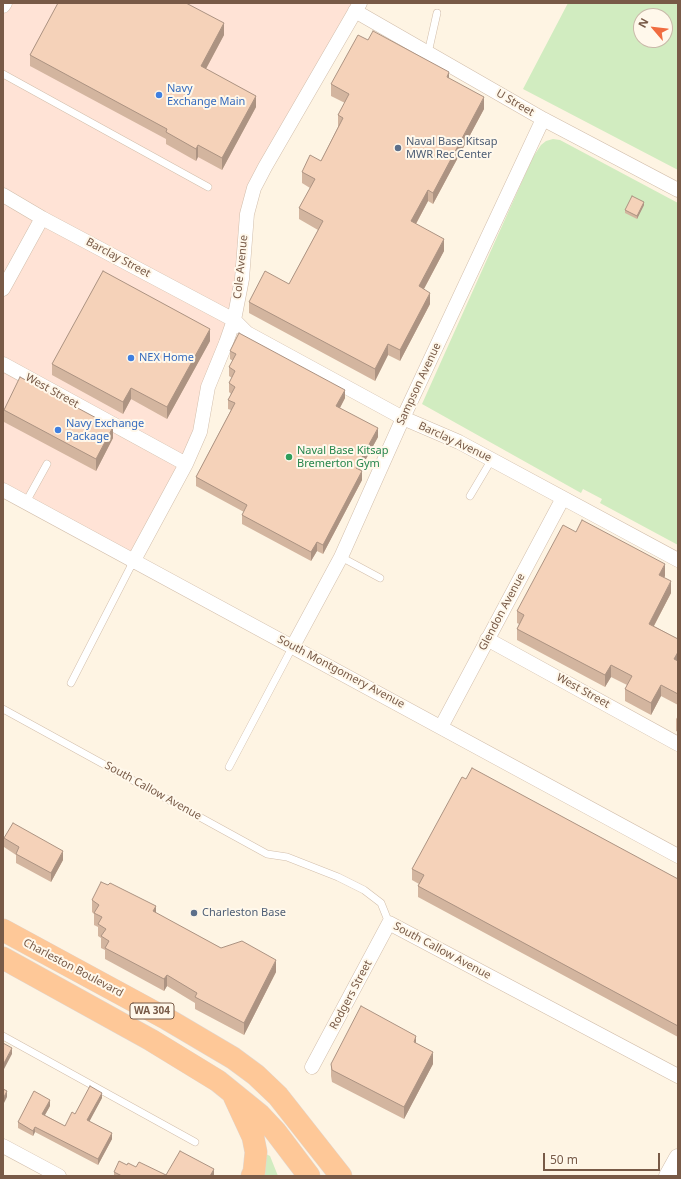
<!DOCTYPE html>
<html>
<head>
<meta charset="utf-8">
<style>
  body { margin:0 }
  #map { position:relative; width:681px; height:1179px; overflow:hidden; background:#fef4e3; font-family:"Noto Sans",sans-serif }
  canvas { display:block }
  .frame { position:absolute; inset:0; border:4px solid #785a47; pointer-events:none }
  .north { position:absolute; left:633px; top:8px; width:40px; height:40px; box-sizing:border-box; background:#fff8eb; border:1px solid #c9b9a9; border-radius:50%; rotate:298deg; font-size:11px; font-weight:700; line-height:16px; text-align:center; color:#785a47 }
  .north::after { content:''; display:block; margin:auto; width:14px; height:18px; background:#f06c40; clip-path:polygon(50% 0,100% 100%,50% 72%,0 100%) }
  .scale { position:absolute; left:543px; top:1153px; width:117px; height:18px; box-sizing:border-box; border:2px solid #785a47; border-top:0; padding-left:5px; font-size:12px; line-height:14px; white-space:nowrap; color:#785a47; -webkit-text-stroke:3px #fff8eb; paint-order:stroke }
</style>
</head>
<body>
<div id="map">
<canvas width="681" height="1179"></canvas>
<div class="frame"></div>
<div class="north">N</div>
<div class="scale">50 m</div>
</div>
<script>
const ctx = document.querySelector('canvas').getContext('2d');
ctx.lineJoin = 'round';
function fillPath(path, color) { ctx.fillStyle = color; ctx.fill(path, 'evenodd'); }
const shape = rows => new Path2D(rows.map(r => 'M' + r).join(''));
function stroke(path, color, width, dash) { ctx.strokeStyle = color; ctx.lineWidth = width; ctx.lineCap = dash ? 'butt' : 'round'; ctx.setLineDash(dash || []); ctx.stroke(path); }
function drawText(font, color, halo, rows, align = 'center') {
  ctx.font = font + ' "Noto Sans",sans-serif'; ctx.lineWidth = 4; ctx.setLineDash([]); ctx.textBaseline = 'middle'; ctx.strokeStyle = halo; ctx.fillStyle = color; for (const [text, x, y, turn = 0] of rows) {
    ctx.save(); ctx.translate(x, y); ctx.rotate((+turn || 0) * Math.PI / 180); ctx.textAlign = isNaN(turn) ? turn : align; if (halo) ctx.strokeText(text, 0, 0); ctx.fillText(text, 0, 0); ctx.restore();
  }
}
fillPath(shape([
  [3,3,360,3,254,188,240,282,200,432,133,562,3,490]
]), '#ffe3d6');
fillPath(shape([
  [568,3,678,3,678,170,523,89],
  [641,16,665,16,665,40,641,40],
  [553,139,560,140,678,203,678,545,600,503,602,499,583,489,581,493,422,404,533,157,541,145,546,141],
  [266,1154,270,1156,278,1176,257,1176]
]), '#d1ecc0');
const service = shape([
  [428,53,437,13],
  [3,74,208,187],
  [470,496,492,459],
  [26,502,47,464],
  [341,557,380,578],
  [71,683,133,562],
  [3,709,267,854,287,857,338,877,364,890,381,903,389,923],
  [229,767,293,646],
  [3,1036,195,1142]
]);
const minor = shape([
  [3,6,5,3],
  [355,11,543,119,678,190],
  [3,195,42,218,234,320,247,333,403,418,459,442,678,560],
  [3,289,42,218],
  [3,364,186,464],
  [3,490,678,856],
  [133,562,186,464,200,432,208,387,226,343,234,320,242,279,247,214,254,188,265,167,360,3],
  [487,639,678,744],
  [293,646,341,557,403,418,543,119],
  [441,727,563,498],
  [312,1067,389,923,678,1076],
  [3,1146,59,1176]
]);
const tertiary = shape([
  [668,1176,678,1158]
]);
const trunk = shape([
  [3,930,167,1019,233,1058,256,1075,278,1096,341,1176],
  [3,958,151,1040,218,1081,260,1115,275,1131,309,1176],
  [234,1096,253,1137,256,1152,254,1172,252,1176]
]);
stroke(service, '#d2beab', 8);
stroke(minor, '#d2beab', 15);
stroke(tertiary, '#d2beab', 19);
stroke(trunk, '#dfd7d3', 23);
stroke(service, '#fff', 7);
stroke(minor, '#fff', 14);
stroke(tertiary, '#fff', 18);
stroke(trunk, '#fec898', 22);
fillPath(shape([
  [57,3,186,3,224,35,206,69,256,107,222,170,198,157,196,161,166,144,166,139,30,66,30,55,58,4],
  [368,40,449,79,484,109,433,204,428,201,416,224,444,251,424,289,430,304,400,361,388,355,375,381,249,313,249,302,289,284,318,230,299,219,299,208,310,188,302,183,302,172,321,161,338,127,338,115,345,103,331,96,331,84],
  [644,205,637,219,625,213,625,210],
  [210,341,167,419,131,399,123,414,52,375,52,364],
  [230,351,345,398,340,408,378,437,360,470,362,480,323,554,317,551,311,561,242,524,242,515,244,512,196,486,196,477,231,410,228,409,228,400,231,394,229,392,229,383,232,378,229,376,229,367,233,361,230,359],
  [4,410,113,438,96,471,4,422],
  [576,532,665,576,664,578,671,593,654,626,678,639,678,705,661,696,651,715,625,701,625,689,627,685,611,677,605,687,517,640,517,629,519,624,517,623,517,611],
  [678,716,678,732,676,731,676,719],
  [4,838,63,860,51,882,16,863,16,855,4,847],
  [412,869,678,879,678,1037,418,897,418,886,419,884,412,880],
  [92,900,156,913,221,948,276,972,244,1035,195,1009,195,1003,167,986,164,991,105,959,105,950,101,948,101,938,98,936,98,927,94,925,94,914,92,912],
  [416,1043,433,1064,404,1119,332,1082,331,1076,331,1064],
  [102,1098,89,1121,112,1139,98,1165,35,1132,33,1136,18,1128,18,1122,50,1106,45,1115,65,1126,75,1114],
  [127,1165,166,1175,214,1175,214,1176,114,1176,114,1172]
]), '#d3b59f');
fillPath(shape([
  [224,23,224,35,201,78,201,66],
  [449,72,449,84,447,77],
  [256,96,256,107,222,170,222,158],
  [484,97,484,109,433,204,433,193],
  [198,145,198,157,196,161,196,149],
  [428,190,428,201,411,233,411,221],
  [644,202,644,205,637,219,637,216],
  [444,239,444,251,419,298,419,286],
  [430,293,430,304,400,361,400,350],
  [210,329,210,341,167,419,167,407],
  [388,344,388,355,375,381,375,369],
  [131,388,131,399,123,414,123,402],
  [345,390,345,398,336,415,336,406],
  [113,427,113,438,96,471,96,459],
  [378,428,378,437,356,477,356,468],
  [362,471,362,480,323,554,323,545],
  [317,542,317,551,311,561,311,552],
  [665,564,665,576,659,587,659,575],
  [671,581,671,593,649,635,649,624],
  [678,652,678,664,674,659],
  [611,665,611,677,605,687,605,675],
  [661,685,661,696,651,715,651,703],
  [63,851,63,860,51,882,51,873],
  [156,906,156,918,153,911],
  [276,960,276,972,244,1035,244,1023],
  [167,975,167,986,164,991,164,979],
  [416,1036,416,1048,414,1042],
  [12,1048,12,1054,3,1071,3,1065],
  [433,1052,433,1064,404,1119,404,1107],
  [7,1091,7,1097,3,1105,3,1099],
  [102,1093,102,1098,87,1126,87,1120],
  [50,1100,50,1106,42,1120,42,1114],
  [35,1127,35,1132,33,1136,33,1131],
  [112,1133,112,1139,98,1165,98,1159],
  [214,1169,214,1176,210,1176]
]), '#ac9382');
const building = shape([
  [58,3,186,3,224,23,201,66,256,96,222,158,198,145,196,149,166,132,167,129,30,55,58,3],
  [373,31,449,72,447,77,484,97,433,193,428,190,411,221,444,239,419,286,430,293,400,350,388,344,375,369,249,302,265,271,289,284,323,221,299,208,315,179,302,172,310,155,321,161,343,118,338,115,349,94,331,84,358,35,368,40,373,31],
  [632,196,644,202,637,216,625,210,632,196],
  [103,271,210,329,167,407,131,388,123,402,52,364,103,271],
  [239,333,345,390,336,406,378,428,356,468,362,471,323,545,317,542,311,552,242,515,247,505,196,477,235,403,228,400,235,387,229,383,235,371,229,367,236,354,230,351,239,333],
  [20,377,113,427,96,459,4,410,20,377],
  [582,520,665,564,659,575,671,581,649,624,678,639,678,652,674,659,678,661,678,694,661,685,651,703,625,689,632,676,611,665,605,675,517,629,524,615,517,611,563,525,576,532,582,520],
  [472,768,678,879,678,1026,418,886,424,875,412,869,462,777,466,779,472,768],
  [13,823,63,851,51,873,16,854,19,847,4,838,13,823],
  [101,882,108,885,110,883,156,906,153,911,221,948,242,941,276,960,244,1023,195,997,197,993,167,975,164,979,105,948,109,941,101,936,106,929,98,924,102,917,94,913,99,905,92,900,101,882],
  [361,1006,416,1036,414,1042,433,1052,404,1107,332,1070,331,1064,361,1006],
  [3,1043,12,1048,3,1065,3,1043],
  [90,1086,102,1093,87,1120,112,1133,98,1159,35,1127,33,1131,18,1122,34,1091,50,1100,42,1114,65,1126,72,1112,75,1114,90,1086],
  [3,1089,7,1091,3,1099,3,1089],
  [180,1151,214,1169,210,1176,122,1176,114,1172,119,1161,127,1165,128,1163,136,1167,139,1162,166,1175,180,1151]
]);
fillPath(building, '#f5d2b9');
stroke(building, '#ac9382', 1);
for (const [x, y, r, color] of [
  [159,95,4,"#3f7fe0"],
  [398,148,4,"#5c6f8a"],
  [131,358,4,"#3f7fe0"],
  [58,430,4,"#3f7fe0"],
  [289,457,4,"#2e9e5b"],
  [194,913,4,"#5c6f8a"]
]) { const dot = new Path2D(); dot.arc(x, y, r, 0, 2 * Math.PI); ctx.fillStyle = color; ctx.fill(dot); stroke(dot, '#fff8eb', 1.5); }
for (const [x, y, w] of [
  [152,1011,44]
]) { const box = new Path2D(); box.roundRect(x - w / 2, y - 8, w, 16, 3); ctx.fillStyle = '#fff8eb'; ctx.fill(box); stroke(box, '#785a47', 1); }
drawText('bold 10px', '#785a47', null, [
  ["WA 304",152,1011]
]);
drawText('11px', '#366cbe', '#fff8eb', [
  ["Navy",167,89],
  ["Exchange Main",167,102],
  ["NEX Home",139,358],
  ["Navy Exchange",66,424],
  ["Package",66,437]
], 'left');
drawText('11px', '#785a47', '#fff8eb', [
  ["U Street",515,103,30],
  ["Barclay Street",118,258,28],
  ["Cole Avenue",241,267,-84],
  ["Sampson Avenue",419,384,-65],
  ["West Street",52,391,29],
  ["Barclay Avenue",455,442,25],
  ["Glendon Avenue",502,612,-62],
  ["South Montgomery Avenue",341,672,28],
  ["West Street",583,691,29],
  ["South Callow Avenue",153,791,29],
  ["South Callow Avenue",442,951,28],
  ["Charleston Boulevard",73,968,28],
  ["Rodgers Street",351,995,-62]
]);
drawText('11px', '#4e5e75', '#fff8eb', [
  ["Naval Base Kitsap",406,142],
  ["MWR Rec Center",406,155],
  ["Charleston Base",202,913]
], 'left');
drawText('11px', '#27864d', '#fff8eb', [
  ["Naval Base Kitsap",297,451],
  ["Bremerton Gym",297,464]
], 'left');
</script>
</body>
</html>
